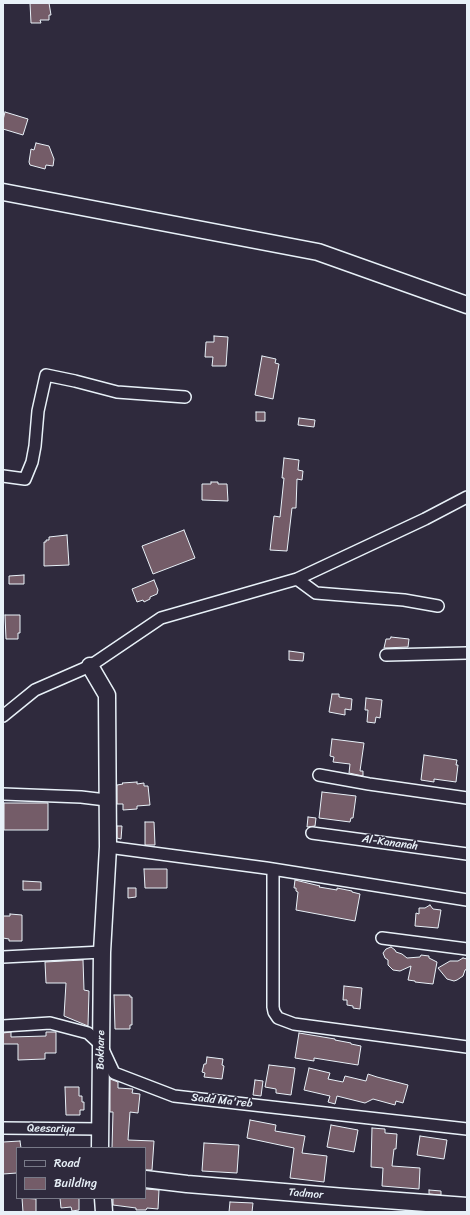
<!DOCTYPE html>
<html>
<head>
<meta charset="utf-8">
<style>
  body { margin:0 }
  #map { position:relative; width:470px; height:1215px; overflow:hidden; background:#2f2a3d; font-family:Sriracha,sans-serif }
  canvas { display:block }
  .frame { position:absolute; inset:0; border:4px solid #e8f1f8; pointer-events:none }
  .legend { position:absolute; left:16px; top:1147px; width:130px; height:52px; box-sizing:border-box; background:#2f2a3d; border:1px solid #797a88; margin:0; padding:5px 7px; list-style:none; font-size:12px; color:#e8f1f8 }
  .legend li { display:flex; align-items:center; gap:8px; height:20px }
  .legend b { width:20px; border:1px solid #797a88 }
</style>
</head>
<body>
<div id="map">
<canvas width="470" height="1215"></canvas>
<div class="frame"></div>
<ul class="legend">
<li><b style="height:5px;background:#2f2a3d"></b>Road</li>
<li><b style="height:11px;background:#745c68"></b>Building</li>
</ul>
</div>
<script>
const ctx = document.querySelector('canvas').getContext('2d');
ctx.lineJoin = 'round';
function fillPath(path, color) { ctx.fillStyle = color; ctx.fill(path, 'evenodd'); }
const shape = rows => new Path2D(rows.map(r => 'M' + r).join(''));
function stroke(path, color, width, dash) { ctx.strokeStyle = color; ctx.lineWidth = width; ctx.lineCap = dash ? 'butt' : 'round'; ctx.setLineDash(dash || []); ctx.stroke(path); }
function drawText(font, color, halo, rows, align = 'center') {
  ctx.font = font + ' Sriracha,sans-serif'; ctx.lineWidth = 3; ctx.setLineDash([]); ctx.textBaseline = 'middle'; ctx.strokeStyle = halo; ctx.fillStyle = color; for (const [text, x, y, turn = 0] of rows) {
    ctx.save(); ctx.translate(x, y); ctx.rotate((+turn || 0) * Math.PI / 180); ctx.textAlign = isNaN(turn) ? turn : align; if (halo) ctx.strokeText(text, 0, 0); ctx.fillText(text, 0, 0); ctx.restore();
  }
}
const building = shape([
  [30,3,49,3,51,15,49,15,49,20,40,20,41,23,31,23,30,3],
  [5,112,28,119,23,135,3,129,3,120,5,112],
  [36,143,49,146,54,159,53,166,46,165,45,169,30,165,29,162,31,149,34,150,36,143],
  [214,336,228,337,226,366,212,366,213,357,205,357,206,342,214,342,214,336],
  [262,356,276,359,275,363,279,364,273,399,255,395,262,356],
  [256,412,265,412,265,421,256,421,256,412],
  [299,418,315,420,314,427,298,425,299,418],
  [284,458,299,460,298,470,303,471,302,480,297,479,296,508,292,508,287,551,270,550,274,516,280,517,284,478,282,478,284,458],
  [211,482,218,482,218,484,227,484,228,501,202,500,202,484,211,484,211,482],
  [184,530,195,558,153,574,142,546,184,530],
  [67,535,69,565,44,566,44,542,46,542,46,540,49,540,49,537,67,535],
  [24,575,24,584,9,584,9,576,24,575],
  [154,580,158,590,157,594,150,597,150,599,144,602,143,600,137,602,132,589,154,580],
  [5,615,20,615,20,633,18,633,18,639,6,639,5,615],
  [391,637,409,639,408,647,384,648,386,639,390,639,391,637],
  [289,651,304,653,303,661,289,660,289,651],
  [332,694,339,694,339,697,352,699,351,710,345,709,345,715,329,712,332,694],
  [366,698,382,700,380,718,376,717,375,723,367,722,368,710,365,710,366,698],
  [332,739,364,743,360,771,363,771,363,776,349,773,350,764,333,762,334,757,330,756,332,739],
  [424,755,457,760,456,765,458,765,456,782,434,779,434,782,421,780,424,755],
  [137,782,137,784,144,783,144,786,148,786,150,805,137,806,137,809,123,810,123,804,117,804,117,785,123,784,122,783,137,782],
  [322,792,356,796,353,818,351,818,350,822,319,818,322,792],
  [4,803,48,803,48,830,4,830,4,803],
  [308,817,316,818,315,826,307,827,308,817],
  [145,822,154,822,155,845,145,845,145,822],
  [117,826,122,826,121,839,117,838,117,826],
  [144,869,167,869,167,888,145,888,144,869],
  [295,880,320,886,319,887,337,890,337,888,352,891,352,892,360,894,355,921,296,910,298,892,296,891,296,888,294,888,295,880],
  [23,881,41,882,41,890,23,890,23,881],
  [128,888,136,888,136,897,128,898,128,888],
  [430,905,433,909,441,910,438,928,415,926,416,913,419,914,419,908,425,908,430,905],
  [10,914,22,915,22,941,9,941,9,939,3,938,3,916,10,916,10,914],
  [391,947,395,950,396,952,402,954,407,958,420,957,421,955,429,956,429,958,437,962,433,984,415,982,415,981,408,980,411,966,400,971,393,970,388,965,388,960,385,958,383,953,386,949,391,947],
  [463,958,467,959,467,969,465,970,463,976,457,980,454,981,447,979,438,968,450,961,458,961,463,958],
  [83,960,84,990,89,991,88,1026,64,1016,66,983,46,983,45,962,83,960],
  [344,986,362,988,360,1009,353,1008,353,1006,347,1005,347,1000,343,1000,344,986],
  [114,995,130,995,130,997,132,997,132,1025,130,1025,130,1029,115,1029,114,995],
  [11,1032,11,1037,46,1036,46,1032,56,1032,56,1053,45,1053,45,1059,18,1060,18,1044,3,1044,3,1033,11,1032],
  [299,1033,335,1039,335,1040,351,1043,351,1044,361,1046,358,1065,314,1058,314,1061,295,1058,299,1033],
  [207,1057,223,1059,222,1065,224,1066,222,1079,204,1077,205,1073,202,1072,204,1064,206,1064,207,1057],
  [269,1065,295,1068,291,1095,276,1093,276,1089,265,1087,269,1065],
  [309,1068,330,1073,328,1079,343,1082,345,1076,366,1081,368,1074,377,1077,408,1085,403,1103,396,1101,395,1105,373,1099,365,1103,337,1096,335,1104,328,1102,330,1096,304,1090,309,1068],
  [110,1079,118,1082,118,1088,133,1089,132,1093,140,1094,138,1113,130,1112,128,1140,154,1141,152,1170,145,1170,145,1148,112,1148,113,1112,110,1112,110,1079],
  [255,1080,263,1081,261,1096,253,1095,255,1080],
  [65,1087,79,1087,79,1096,82,1096,82,1102,84,1102,84,1110,80,1110,80,1115,66,1115,65,1087],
  [250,1120,276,1125,275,1131,305,1136,302,1153,327,1156,324,1182,290,1178,294,1148,247,1138,250,1120],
  [331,1125,358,1130,354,1152,327,1147,331,1125],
  [372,1128,385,1129,385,1133,397,1134,396,1149,394,1149,392,1166,420,1168,419,1189,382,1186,383,1168,371,1167,372,1128],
  [420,1136,447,1140,444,1159,417,1155,420,1136],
  [20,1141,21,1148,17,1148,17,1173,3,1174,3,1142,20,1141],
  [204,1143,239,1145,237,1173,202,1171,204,1143],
  [145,1189,159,1190,158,1209,147,1208,146,1210,136,1210,136,1208,113,1205,113,1198,145,1198,145,1189],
  [429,1190,441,1191,441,1195,429,1194,429,1190],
  [22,1198,36,1199,36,1212,23,1212,22,1198],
  [60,1198,79,1198,79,1210,72,1211,71,1207,61,1208,60,1198],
  [230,1202,253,1203,252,1212,229,1212,230,1202]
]);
fillPath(building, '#745c68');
stroke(building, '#e8f1f8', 1);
const street = shape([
  [3,476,25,479,32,462,35,446,38,411,46,375,75,381,117,392,185,397],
  [297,579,316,593,404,600,438,606],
  [386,655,467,653],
  [3,716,35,690,90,666,161,618,297,579,425,519,467,497],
  [319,775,369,784,467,798],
  [3,794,81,797,106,800],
  [312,833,467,854],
  [108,847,266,868,467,900],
  [273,869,273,1007,274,1012,278,1018,294,1024,467,1047],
  [382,938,467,949],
  [3,957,102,952],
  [3,1026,50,1023,88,1033,101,1045,114,1073,174,1096,467,1129],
  [3,1128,100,1129]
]);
const secondary = shape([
  [3,192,318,252,467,305],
  [90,666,107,695,108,847,102,952,100,1148],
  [145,1179,187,1184,345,1197,467,1206],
  [103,1198,104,1212]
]);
stroke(street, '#e8f1f8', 14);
stroke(secondary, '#e8f1f8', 19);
stroke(street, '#2f2a3d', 11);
stroke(secondary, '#2f2a3d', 16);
drawText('11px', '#e8f1f8', '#2f2a3d', [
  ["Al-Kananah",390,843,8],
  ["Bokhare",101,1050,-89],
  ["Sadd Ma'reb",222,1101,6],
  ["Qeesariya",51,1129,1],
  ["Tadmor",306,1194,5]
]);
</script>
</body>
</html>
